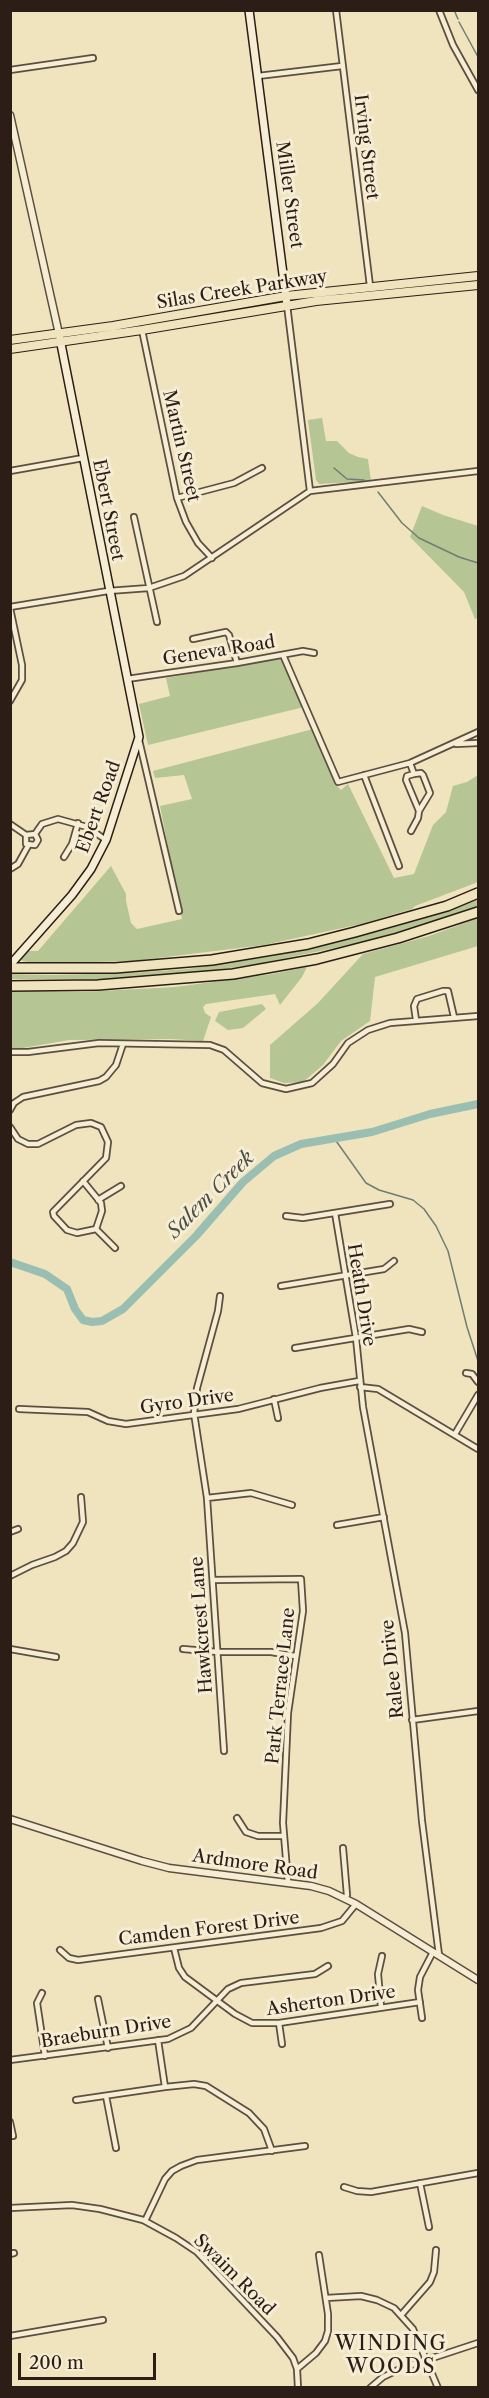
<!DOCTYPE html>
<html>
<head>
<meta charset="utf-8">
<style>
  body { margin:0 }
  #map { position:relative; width:489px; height:2398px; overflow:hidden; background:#efe4bd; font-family:"Libre Caslon Text",serif }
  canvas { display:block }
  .frame { position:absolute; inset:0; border:12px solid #2c1d17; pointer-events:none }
  .scale { position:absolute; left:18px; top:2353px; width:138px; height:27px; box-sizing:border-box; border:3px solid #2c1d17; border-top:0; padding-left:8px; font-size:18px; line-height:21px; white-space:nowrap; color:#2c1d17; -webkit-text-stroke:4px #f5edd4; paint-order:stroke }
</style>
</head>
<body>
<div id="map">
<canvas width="489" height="2398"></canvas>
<div class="frame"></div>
<div class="scale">200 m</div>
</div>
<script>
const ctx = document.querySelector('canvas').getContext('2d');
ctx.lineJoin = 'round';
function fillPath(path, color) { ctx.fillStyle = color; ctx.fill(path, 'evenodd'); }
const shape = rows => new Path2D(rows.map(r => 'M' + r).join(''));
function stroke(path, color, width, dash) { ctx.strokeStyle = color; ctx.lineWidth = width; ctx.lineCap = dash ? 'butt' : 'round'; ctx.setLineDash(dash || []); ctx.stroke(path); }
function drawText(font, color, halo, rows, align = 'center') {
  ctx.font = font + ' "Libre Caslon Text",serif'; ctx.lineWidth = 6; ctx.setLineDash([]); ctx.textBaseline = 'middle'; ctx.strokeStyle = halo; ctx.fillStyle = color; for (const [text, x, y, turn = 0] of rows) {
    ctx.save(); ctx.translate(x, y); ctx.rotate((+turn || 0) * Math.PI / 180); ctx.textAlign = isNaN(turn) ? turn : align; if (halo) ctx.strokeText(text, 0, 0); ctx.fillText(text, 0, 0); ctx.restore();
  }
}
fillPath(shape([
  [322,418,326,441,337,441,349,453,358,457,368,459,371,481,319,484,316,480,308,420],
  [422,506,443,515,478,526,478,618,475,619,464,592,410,537],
  [282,658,304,707,148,745,139,704,170,696,166,678],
  [313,729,338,787,341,790,348,784,394,878,414,874,433,825,446,812,453,786,467,782,478,775,478,882,415,906,412,909,361,924,264,945,133,961,59,963,30,963,20,960,27,951,38,951,111,866,126,894,126,901,131,923,137,929,182,919,160,806,192,799,184,775,155,778,153,771],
  [478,900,478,906,412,928,364,942,257,964,193,973,127,979,11,979,11,974,51,975,129,973,187,969,272,956,388,929],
  [478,918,478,946,375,977,370,1021,341,1041,323,1065,303,1082,284,1083,270,1078,270,1045,318,1003,363,954,429,936],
  [307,967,302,977,280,1005,275,994,206,1004,203,1007,205,1013,211,1017,203,1041,171,1039,69,1040,11,1050,11,991,82,992,175,987,272,974],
  [262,1004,266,1009,243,1028,228,1030,215,1021,219,1012]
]), '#b5c594');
stroke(shape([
  [454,10,458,19],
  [459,22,478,57],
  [334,468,347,479,364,480],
  [378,492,402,523,419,538,459,557,478,563],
  [334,1138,366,1183,379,1190,413,1200,424,1209,436,1226,448,1251,467,1327,478,1361]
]), '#6e7e74', 1.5);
stroke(shape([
  [10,1262,45,1274,67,1289,75,1309,83,1320,92,1322,102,1321,123,1309,196,1236,243,1182,274,1156,301,1144,372,1132,430,1114,478,1104]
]), '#9abfb2', 8);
const minor = shape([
  [336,10,370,286],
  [439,10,453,45,478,90],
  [10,70,93,58],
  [258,76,342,66],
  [287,305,310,491],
  [142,330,177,498,186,522,198,543,212,558],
  [10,471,83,458],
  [177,498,234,483,262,468],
  [134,517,157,622],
  [10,607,108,591,149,588,184,576,310,491,478,471],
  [10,608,22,665,22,680,10,701],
  [193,639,226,632,229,635,237,663],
  [283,655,338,782,410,763,478,732],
  [127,679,237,663,303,651,314,653],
  [139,740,179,911],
  [456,744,478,743],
  [410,763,414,774,407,776,406,780,419,811,418,818,411,831],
  [414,774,421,773,423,775,430,793,419,811],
  [364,775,399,866],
  [10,824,26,835],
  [35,834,26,835,26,844,35,845,38,840,35,834,42,824,58,819,87,827,106,840],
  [64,857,72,844,78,823],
  [10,869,18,864,28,846],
  [416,1020,414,1006,417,999,443,991,448,991,454,1017],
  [10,1052,28,1052,99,1043,210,1045,224,1050,262,1083,286,1089,312,1083,333,1064,348,1043,368,1030,390,1023,478,1016],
  [10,1110,14,1103,23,1097,99,1081,106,1077,116,1065,123,1044],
  [10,1127,18,1139,28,1144,38,1144,76,1125,91,1123,101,1127,108,1142,106,1158,53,1212,54,1216,67,1230,77,1233,96,1229,102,1211,101,1203,83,1181],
  [98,1200,121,1186],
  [335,1213,356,1338,363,1407,405,1633,422,1821,439,1955],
  [286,1216,303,1218,390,1204],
  [96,1229,115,1248],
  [281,1286,384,1269,394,1261],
  [220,1296,218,1311,197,1388,194,1413,207,1498,224,1751],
  [295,1348,409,1329,422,1332],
  [466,1373,472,1374,478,1382],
  [360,1387,378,1389,478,1449],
  [274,1399,278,1418],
  [19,1409,88,1412,108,1421,126,1424,238,1409,320,1388,359,1381],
  [455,1434,478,1395],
  [207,1498,251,1493,292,1505],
  [337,1525,384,1517],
  [10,1532,18,1529],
  [10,1576,32,1565,55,1557,66,1551,73,1543,83,1522,81,1497],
  [213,1580,301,1579,303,1611,288,1713,283,1823,288,1882],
  [10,1649,56,1657],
  [183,1649,218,1652,271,1652,295,1656],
  [412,1720,478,1711],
  [237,1818,246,1832,258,1836,284,1836],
  [343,1848,347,1895,345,1898],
  [174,1948,179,1968,185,1977,235,2014,252,2023,279,2023,420,2002],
  [60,1950,69,1958,78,1960,321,1928,342,1921,356,1904],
  [42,1993,37,2003,45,2056],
  [98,1999,108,2048],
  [381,2007,378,1974,382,1956],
  [422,2018,418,1990,420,1977,433,1952],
  [279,2023,282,2044],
  [158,2040,165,2087],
  [10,2060,168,2039,191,2028,228,1989,241,1983,315,1974,328,1966],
  [106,2096,116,2148],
  [76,2100,165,2087,194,2084,206,2086,249,2113,264,2129,272,2151],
  [10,2122,13,2136],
  [420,2183,429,2227],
  [344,2187,357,2191,371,2192,478,2173],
  [10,2208,72,2205,100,2209,143,2220,176,2238,197,2252,277,2337,293,2358,297,2369,298,2388],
  [145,2221,165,2179,172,2171,181,2166,197,2160,305,2146],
  [10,2254,14,2253],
  [326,2298,361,2296,377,2300,394,2308,413,2329,438,2388],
  [402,2314,430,2282,434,2272,436,2250],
  [10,2336,103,2320],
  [297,2369,316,2353,325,2341,328,2331,328,2314,319,2255],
  [370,2388,383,2377,402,2368,478,2343]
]);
const tertiary = shape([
  [10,115,59,334],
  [10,1819,142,1861,169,1868,311,1886,329,1891,356,1904,478,1980]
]);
const secondary = shape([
  [249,10,287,305],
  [10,965,72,895,91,869,106,840,139,737,60,339]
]);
const primary = shape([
  [10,340,113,326,286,296,478,276],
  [10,349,142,330,316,301,478,285]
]);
const motorway = shape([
  [10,968,115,968,212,960,308,944,355,932,447,906,478,893],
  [10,986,98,985,233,974,317,959,398,938,478,912]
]);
stroke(minor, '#5d4f40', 8);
stroke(tertiary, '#5d4f40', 9);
stroke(secondary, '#2c1d17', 10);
stroke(primary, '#2c1d17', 10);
stroke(motorway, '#2c1d17', 12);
stroke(minor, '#f5edd4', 4.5);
stroke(tertiary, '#f5edd4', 6);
stroke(secondary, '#f5edd4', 7);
stroke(primary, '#efe4bd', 8);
stroke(motorway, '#efe4bd', 9);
drawText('18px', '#2c1d17', '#f5edd4', [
  ["Irving Street",366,147,83],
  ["Miller Street",289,195,82],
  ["Silas Creek Parkway",242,290,-9],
  ["Martin Street",181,446,77],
  ["Ebert Street",108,510,79],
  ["Geneva Road",219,651,-9],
  ["Ebert Road",99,807,-70],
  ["Heath Drive",361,1295,81],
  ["Gyro Drive",187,1402,-8],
  ["Hawkcrest Lane",202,1625,-94],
  ["Ralee Drive",393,1669,-96],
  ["Park Terrace Lane",281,1686,-84],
  ["Ardmore Road",255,1865,8],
  ["Camden Forest Drive",209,1929,-7],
  ["Asherton Drive",331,2001,-8],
  ["Braeburn Drive",106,2032,-9],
  ["Swaim Road",234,2275,45]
]);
drawText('italic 20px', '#4d4e46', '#f5edd4', [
  ["Salem Creek",211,1195,-45]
]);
ctx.letterSpacing = '1.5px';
drawText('20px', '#2c1d17', '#f5edd4', [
  ["WINDING",391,2344],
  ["WOODS",391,2367]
]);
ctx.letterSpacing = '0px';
</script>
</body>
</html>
